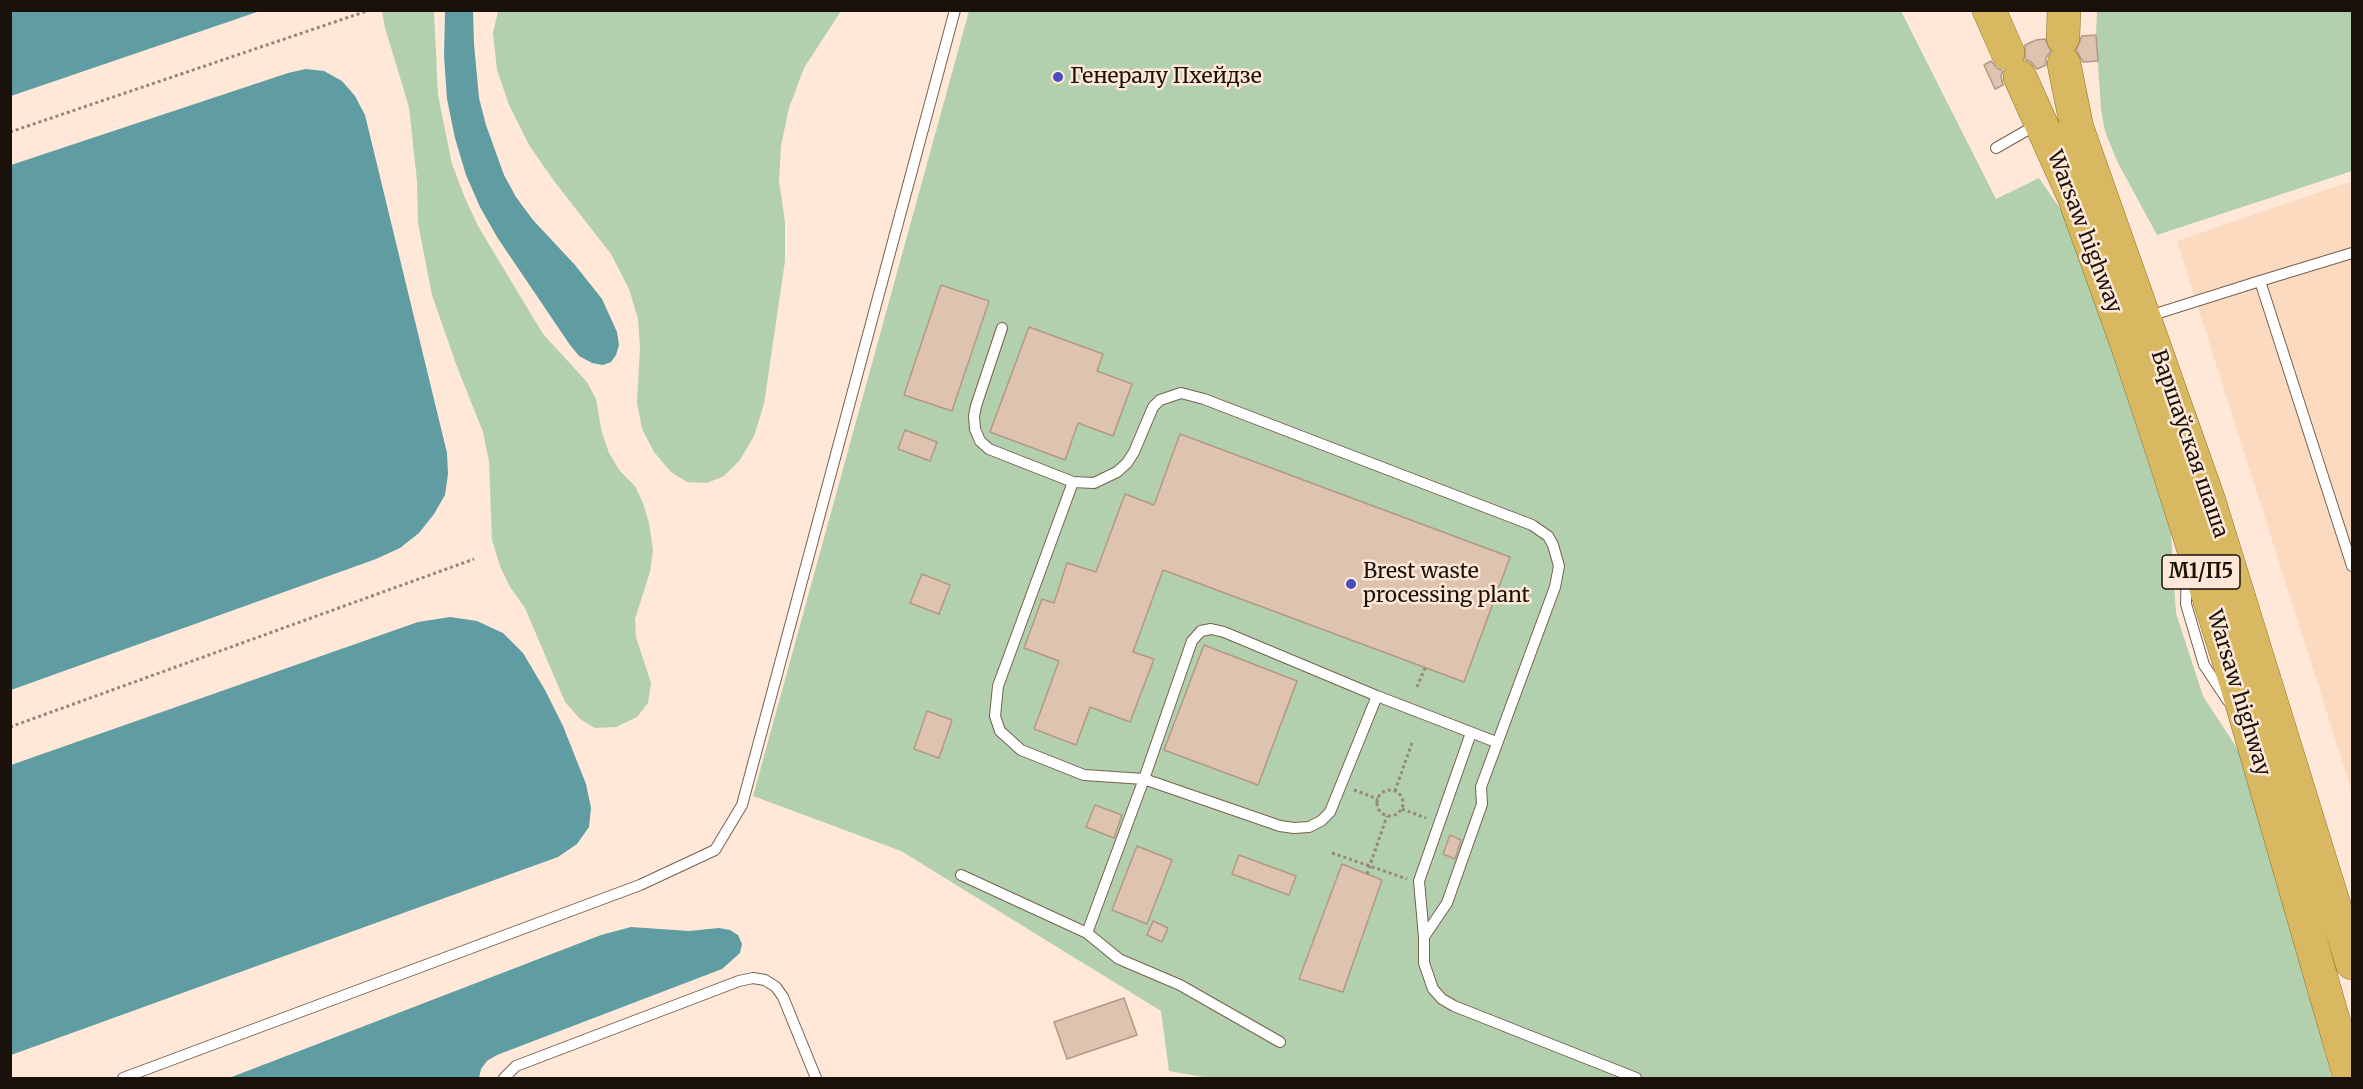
<!DOCTYPE html>
<html>
<head>
<meta charset="utf-8">
<style>
  body { margin:0 }
  #map { position:relative; width:2363px; height:1089px; overflow:hidden; background:#ffe8d8; font-family:Merriweather,serif }
  canvas { display:block }
  .frame { position:absolute; inset:0; border:12px solid #1a110a; pointer-events:none }
</style>
</head>
<body>
<div id="map">
<canvas width="2363" height="1089"></canvas>
<div class="frame"></div>
</div>
<script>
const ctx = document.querySelector('canvas').getContext('2d');
ctx.lineJoin = 'round';
function fillPath(path, color) { ctx.fillStyle = color; ctx.fill(path, 'evenodd'); }
const shape = rows => new Path2D(rows.map(r => 'M' + r).join(''));
function stroke(path, color, width, dash) { ctx.strokeStyle = color; ctx.lineWidth = width; ctx.lineCap = dash ? 'butt' : 'round'; ctx.setLineDash(dash || []); ctx.stroke(path); }
function drawText(font, color, halo, rows, align = 'center') {
  ctx.font = font + ' Merriweather,serif'; ctx.lineWidth = 5; ctx.setLineDash([]); ctx.textBaseline = 'middle'; ctx.strokeStyle = halo; ctx.fillStyle = color; for (const [text, x, y, turn = 0] of rows) {
    ctx.save(); ctx.translate(x, y); ctx.rotate((+turn || 0) * Math.PI / 180); ctx.textAlign = isNaN(turn) ? turn : align; if (halo) ctx.strokeText(text, 0, 0); ctx.fillText(text, 0, 0); ctx.restore();
  }
}
fillPath(shape([
  [2352,181,2352,792,2177,241]
]), '#fcdac0');
fillPath(shape([
  [382,11,434,11,438,95,452,164,465,198,478,226,543,334,587,382,596,399,602,433,609,453,620,471,635,486,643,503,649,523,653,550,650,572,635,619,636,637,651,683,648,703,637,717,616,727,595,728,580,719,565,702,525,608,510,587,500,566,492,540,489,461,483,432,456,364,432,295,418,223,417,181,409,107,385,28],
  [498,11,841,11,804,68,789,108,781,146,779,181,785,222,785,261,764,404,754,436,740,460,724,476,707,483,687,482,671,472,654,452,642,429,637,402,640,348,638,319,629,289,611,254,554,181,529,145,509,105,497,70,493,33],
  [969,11,1901,11,1996,199,2039,178,2070,223,2170,519,2176,613,2203,696,2244,759,2332,1078,1209,1078,1169,1071,1161,1011,901,851,753,796],
  [2097,11,2352,11,2352,171,2157,235,2117,161,2105,131,2101,109,2096,35]
]), '#b2d0ae');
fillPath(shape([
  [11,10,260,10,260,11,11,96],
  [445,11,473,11,474,44,479,98,486,125,504,175,516,197,533,220,575,265,602,299,617,332,619,345,616,355,611,362,603,365,592,363,579,356,570,345,497,237,480,207,466,175,455,138,447,99,444,56],
  [306,69,324,71,342,81,355,96,365,115,447,453,448,474,445,495,434,514,419,533,400,548,376,559,11,690,11,165,288,73],
  [450,617,477,621,503,633,523,653,545,690,563,726,586,784,591,808,589,827,577,844,558,857,11,1055,11,765,418,622],
  [631,927,689,931,719,928,730,930,738,935,742,944,740,953,722,969,497,1055,487,1061,481,1069,479,1078,229,1078,601,935]
]), '#5f9da2');
const building = shape([
  [2096,35,2098,61,2083,62,2076,50,2082,36,2096,35],
  [2045,39,2051,51,2046,58,2046,65,2037,69,2031,62,2025,59,2025,45,2036,40,2045,39],
  [1991,61,1997,68,2003,71,2001,76,2003,85,1995,89,1984,65,1991,61],
  [941,285,989,301,952,411,904,395,941,285],
  [1029,327,1103,354,1097,371,1132,384,1113,436,1078,423,1065,460,990,432,1029,327],
  [905,430,937,442,930,461,898,449,905,430],
  [1180,434,1510,557,1464,682,1163,570,1133,652,1154,659,1130,722,1090,707,1076,745,1034,729,1059,661,1024,648,1042,599,1054,603,1067,563,1096,572,1125,494,1154,505,1180,434],
  [922,574,950,585,939,614,910,603,922,574],
  [1204,645,1297,681,1258,785,1164,750,1204,645],
  [927,711,952,720,939,758,914,749,927,711],
  [1095,805,1122,815,1114,838,1086,827,1095,805],
  [1450,835,1461,840,1455,859,1443,854,1450,835],
  [1137,846,1172,860,1147,924,1112,910,1137,846],
  [1239,855,1296,876,1289,895,1232,874,1239,855],
  [1342,864,1382,880,1343,992,1299,979,1342,864],
  [1153,921,1168,928,1162,942,1147,935,1153,921],
  [1124,998,1137,1035,1067,1059,1054,1022,1124,998]
]);
fillPath(building, '#dec3af');
stroke(building, '#b29885', 1.5);
const service = shape([
  [1996,148,2038,124],
  [2260,281,2352,253],
  [2146,317,2260,281,2352,566],
  [1002,328,976,406,974,416,975,429,980,441,989,449,1073,482,1094,483,1117,472,1127,463,1134,452,1153,407,1160,400,1181,393,1204,399,1532,525,1548,536,1553,545,1559,566,1555,587,1481,787,1482,804,1447,903,1424,937,1424,963,1433,989,1442,999,1454,1006,1636,1078],
  [1073,482,998,686,995,716,1000,731,1021,750,1084,775,1144,779,1280,826,1294,828,1309,827,1321,821,1330,812,1377,696,1496,742],
  [2187,567,2186,604,2204,665,2228,701],
  [961,875,1087,933],
  [1424,937,1419,881,1471,733],
  [1280,1042,1180,985,1119,959,1087,933,1144,779,1192,641,1201,631,1211,629,1224,632,1377,696],
  [123,1078,640,885,715,850,742,805,955,10],
  [504,1078,516,1066,739,981,753,978,765,980,776,987,783,997,816,1078]
]);
const trunk = shape([
  [1989,10,2008,53],
  [2063,38,2064,10],
  [2064,64,2077,128,2209,501,2352,963],
  [2020,77,2074,197,2128,347,2168,468,2236,683,2350,1078]
]);
stroke(service, '#77604e', 12);
stroke(trunk, '#8f7228', 34);
stroke(shape([
  [10,132,367,11],
  [1417,687,1425,668],
  [10,727,474,559],
  '1377 803a13 13 0 1 1 26 0a13 13 0 1 1-26 0Z',
  [1354,790,1378,799],
  [1395,791,1413,740],
  [1402,809,1426,818],
  [1332,853,1407,879],
  [1367,874,1387,816]
]), '#96867a', 3, [3, 3]);
stroke(service, '#fff', 10);
stroke(trunk, '#d8b860', 33);
for (const [x, y, r, color] of [
  [1058,77,6,"#484dc2"],
  [1351,584,6,"#484dc2"]
]) { const dot = new Path2D(); dot.arc(x, y, r, 0, 2 * Math.PI); ctx.fillStyle = color; ctx.fill(dot); stroke(dot, '#ffe8d8', 2); }
for (const [x, y, w] of [
  [2201,572,78]
]) { const box = new Path2D(); box.roundRect(x - w / 2, y - 17, w, 34, 4.5); ctx.fillStyle = '#ffe8d8'; ctx.fill(box); stroke(box, '#1a110a', 1.5); }
drawText('bold 20px', '#1a110a', null, [
  ["М1/П5",2201,572]
]);
drawText('21px', '#1a110a', '#ffe8d8', [
  ["Генералу Пхейдзе",1070,77],
  ["Brest waste",1363,572],
  ["processing plant",1363,596]
], 'left');
drawText('21px', '#1a110a', '#ffe8d8', [
  ["Warsaw highway",2084,232,69],
  ["Варшаўская шаша",2189,444,71],
  ["Warsaw highway",2238,693,73]
]);
</script>
</body>
</html>
